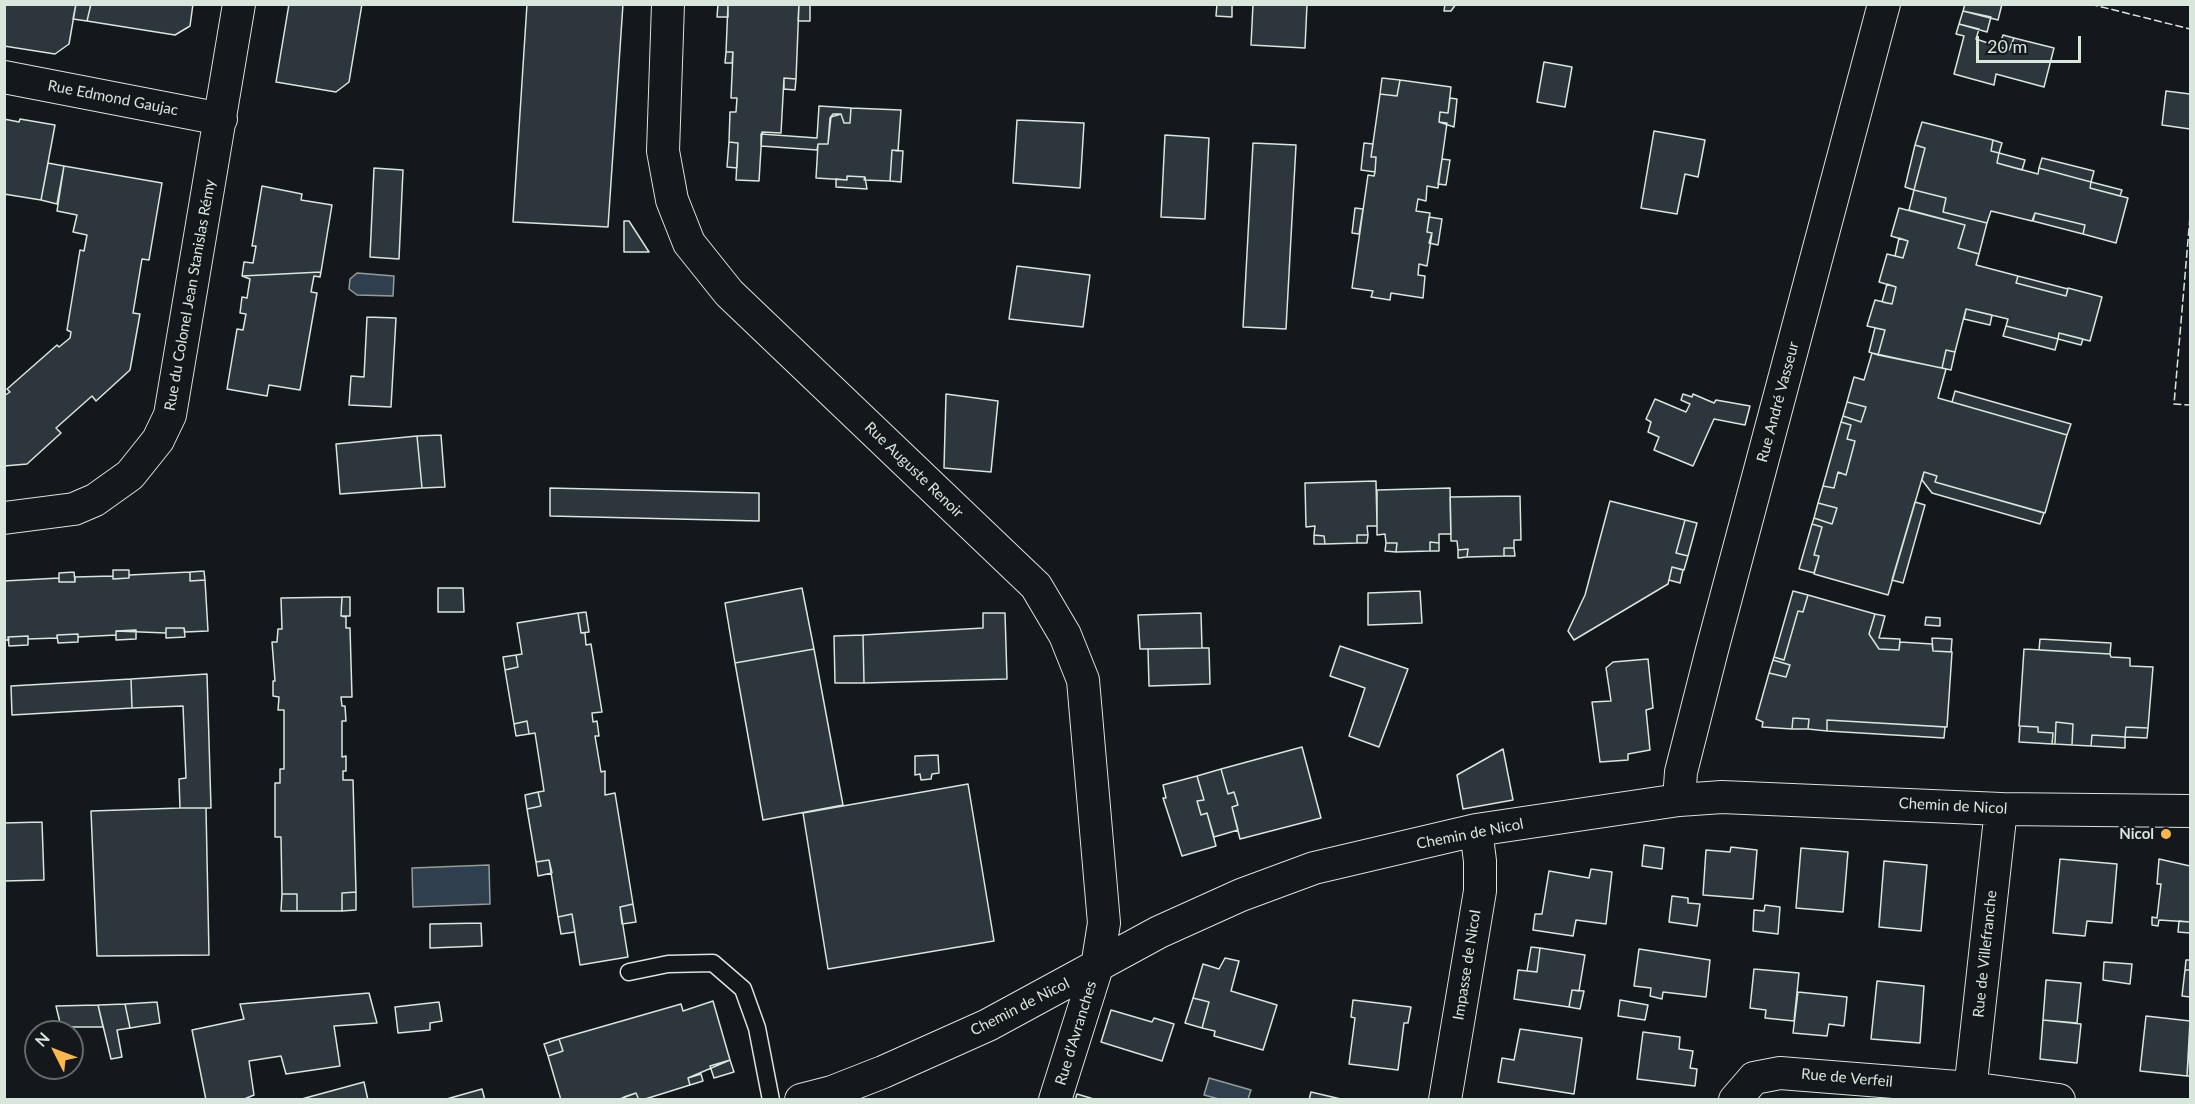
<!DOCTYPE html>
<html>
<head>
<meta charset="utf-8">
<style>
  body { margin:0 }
  #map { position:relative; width:2195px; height:1104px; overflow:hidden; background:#14181c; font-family:Lato,sans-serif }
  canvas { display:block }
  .frame { position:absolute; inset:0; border:6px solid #d8e6dc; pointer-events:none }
  .north { position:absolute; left:24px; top:1020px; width:60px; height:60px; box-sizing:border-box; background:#14181c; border:2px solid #626a69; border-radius:50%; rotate:312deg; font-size:16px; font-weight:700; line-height:24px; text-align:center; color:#d8e6dc }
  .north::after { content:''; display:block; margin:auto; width:21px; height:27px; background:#ffb74d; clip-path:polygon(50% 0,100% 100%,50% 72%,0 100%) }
  .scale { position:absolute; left:1976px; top:36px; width:105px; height:27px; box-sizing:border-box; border:3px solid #d8e6dc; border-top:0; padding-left:8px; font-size:18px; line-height:21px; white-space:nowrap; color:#d8e6dc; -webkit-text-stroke:4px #14181c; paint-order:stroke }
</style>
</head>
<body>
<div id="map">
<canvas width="2195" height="1104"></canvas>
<div class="frame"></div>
<div class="north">N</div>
<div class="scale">20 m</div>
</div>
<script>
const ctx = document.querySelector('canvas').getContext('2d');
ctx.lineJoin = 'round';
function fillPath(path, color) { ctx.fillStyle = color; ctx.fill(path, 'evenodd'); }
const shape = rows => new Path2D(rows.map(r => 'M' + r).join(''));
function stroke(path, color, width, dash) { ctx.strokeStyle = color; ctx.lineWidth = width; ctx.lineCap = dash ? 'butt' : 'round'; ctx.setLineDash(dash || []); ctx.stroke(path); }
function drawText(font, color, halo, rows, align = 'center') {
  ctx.font = font + ' Lato,sans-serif'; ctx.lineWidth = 4.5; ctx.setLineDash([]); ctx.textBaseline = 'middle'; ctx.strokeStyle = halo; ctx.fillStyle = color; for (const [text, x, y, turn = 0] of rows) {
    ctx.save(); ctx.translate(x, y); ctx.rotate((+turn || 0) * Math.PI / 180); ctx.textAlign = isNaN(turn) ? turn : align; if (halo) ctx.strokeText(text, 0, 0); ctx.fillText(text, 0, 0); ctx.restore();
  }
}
const water = shape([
  [357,273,394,276,393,296,357,295,349,289,350,279,357,273],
  [489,865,490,904,413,907,412,868,489,865],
  [1209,1078,1251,1090,1248,1099,1219,1099,1204,1095,1209,1078]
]);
fillPath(water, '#2f3f4d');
stroke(water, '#939e99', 1.5);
const building = shape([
  [4,4,76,4,69,44,55,54,4,46,4,4],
  [76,4,91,4,87,21,73,19,76,4],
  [91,4,193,4,190,26,175,35,87,21,91,4],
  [289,4,362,4,349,82,336,92,276,82,289,4],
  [527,4,623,4,608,227,513,222,527,4],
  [718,4,728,4,728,17,717,17,718,4],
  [728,4,799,4,796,79,784,78,781,133,762,132,759,181,736,180,738,143,729,142,730,112,736,112,737,98,731,98,733,52,726,52,728,4],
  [799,4,810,4,810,21,798,21,799,4],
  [1217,4,1232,4,1232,17,1216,16,1217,4],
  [1253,4,1307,4,1305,48,1251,45,1253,4],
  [1445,4,1456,4,1451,11,1444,11,1445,4],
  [1965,4,2002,4,1998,20,1963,11,1965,4],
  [1963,11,1991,17,1987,32,1959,24,1963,11],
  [1959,24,1979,29,1976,39,2009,50,2014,38,2054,48,2044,87,1996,74,1994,85,1954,74,1964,36,1956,34,1959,24],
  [2003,35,2014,38,2009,50,1999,47,2003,35],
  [726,52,733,52,732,63,725,63,726,52],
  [1544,62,1572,67,1565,107,1537,102,1544,62],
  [784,78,796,79,795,90,784,89,784,78],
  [1382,78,1400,80,1397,96,1380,94,1382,78],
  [1400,80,1451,87,1448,113,1440,112,1439,122,1447,123,1438,188,1427,186,1426,201,1418,199,1416,211,1430,213,1427,232,1432,233,1427,266,1419,264,1418,275,1425,276,1423,298,1391,293,1390,300,1371,297,1373,291,1352,288,1368,175,1374,176,1375,172,1376,157,1371,157,1380,94,1397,96,1400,80],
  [2166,91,2190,94,2190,129,2162,125,2166,91],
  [1450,98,1457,99,1454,127,1439,122,1440,112,1448,113,1450,98],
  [819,106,851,108,850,123,844,123,841,114,831,117,828,144,818,144,817,150,761,146,761,134,817,138,819,106],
  [851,108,901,110,898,151,892,150,890,181,864,180,865,177,847,176,847,180,816,178,818,144,828,144,830,118,833,114,841,114,844,123,850,123,851,108],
  [4,119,19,122,20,119,55,125,41,200,4,194,4,119],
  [1017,120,1084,123,1080,188,1013,183,1017,120],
  [1922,122,1993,140,1991,151,1999,153,1997,163,2038,174,2039,168,2091,182,2090,188,2128,198,2116,243,2083,234,2085,225,2035,213,2032,221,1991,211,1987,223,1943,212,1946,198,1914,190,1925,148,1915,145,1922,122],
  [1654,131,1705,140,1698,177,1685,174,1677,214,1641,208,1654,131],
  [1165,135,1209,138,1205,219,1161,217,1165,135],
  [1993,140,2002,143,1999,153,1991,151,1993,140],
  [729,142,738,143,737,168,727,167,729,142],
  [1253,143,1296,145,1286,329,1243,327,1253,143],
  [1364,143,1373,144,1371,157,1376,157,1375,172,1361,170,1364,143],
  [1915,145,1925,148,1914,190,1905,187,1915,145],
  [892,150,903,151,901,182,890,181,892,150],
  [1999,153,2025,160,2022,170,1997,163,1999,153],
  [2042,158,2094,171,2091,182,2039,168,2042,158],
  [1442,159,1450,160,1446,185,1438,184,1442,159],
  [48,163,64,166,57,204,41,200,48,163],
  [64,166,162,183,149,260,142,259,133,313,140,314,130,370,96,401,92,396,56,428,61,433,27,464,4,466,4,396,10,392,7,389,57,345,59,347,70,338,71,332,67,330,80,250,84,251,87,235,73,232,77,215,57,211,64,166],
  [374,168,403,170,399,259,370,257,374,168],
  [847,176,865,177,867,189,836,187,836,179,847,180,847,176],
  [2091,182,2122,190,2120,196,2090,188,2091,182],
  [262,186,302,194,301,200,332,205,321,272,242,276,244,262,253,263,256,246,252,246,262,186],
  [1914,190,1946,198,1943,212,1987,223,1979,254,1958,248,1965,225,1909,210,1914,190],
  [1355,208,1363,209,1359,234,1352,233,1355,208],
  [1899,208,1965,225,1958,248,1979,254,1976,265,2018,276,2016,283,2066,296,2068,288,2102,297,2090,341,2059,333,2058,339,2006,326,2008,319,1966,309,1955,352,1946,350,1942,368,1878,355,1885,330,1867,326,1875,300,1892,304,1896,287,1879,282,1887,254,1903,258,1908,241,1891,236,1899,208],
  [2035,213,2085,225,2083,234,2033,221,2035,213],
  [1429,217,1442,219,1438,245,1429,243,1432,233,1427,232,1429,217],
  [624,221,629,221,649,252,624,252,624,221],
  [1899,238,1908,241,1903,258,1895,256,1899,238],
  [1017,266,1090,275,1083,327,1009,319,1017,266],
  [321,272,320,277,314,276,311,292,317,293,300,390,269,385,267,396,227,389,237,329,243,330,246,314,240,313,242,297,247,298,250,279,242,276,321,272],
  [2018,276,2068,289,2066,296,2016,283,2018,276],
  [1887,284,1896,287,1892,304,1882,302,1887,284],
  [1966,309,1992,315,1990,325,1964,319,1966,309],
  [367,317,396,318,391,407,349,405,351,376,364,377,367,317],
  [2006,326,2058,339,2055,350,2003,336,2006,326],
  [1875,328,1885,330,1878,355,1869,352,1875,328],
  [2059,333,2083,339,2081,345,2058,339,2059,333],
  [1946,350,1955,352,1951,370,1942,368,1946,350],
  [1872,353,1946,369,1938,398,2067,435,2045,513,1935,482,1937,476,1924,472,1888,595,1814,574,1819,556,1814,555,1822,527,1812,524,1814,518,1832,524,1837,508,1818,503,1823,486,1834,488,1838,472,1846,475,1855,441,1847,439,1851,425,1841,422,1843,416,1861,422,1866,407,1847,402,1854,377,1864,380,1872,353],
  [1955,391,2071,424,2067,435,1952,402,1955,391],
  [946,394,998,401,991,472,944,468,946,394],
  [1683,394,1692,397,1693,394,1714,403,1716,400,1750,406,1745,425,1714,419,1693,466,1654,450,1659,437,1648,432,1651,422,1646,419,1655,399,1686,412,1690,404,1681,400,1683,394],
  [1847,402,1866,407,1861,422,1843,416,1847,402],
  [1841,422,1851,425,1847,439,1855,441,1846,475,1838,472,1834,488,1823,486,1841,422],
  [441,435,445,487,422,488,417,436,441,435],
  [417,436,422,488,340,494,336,444,417,436],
  [1924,472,1937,476,1935,482,2044,513,2040,524,1932,493,1922,480,1924,472],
  [1376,481,1377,526,1367,526,1368,535,1357,535,1357,543,1325,544,1324,536,1314,535,1315,526,1306,527,1305,483,1376,481],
  [550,488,759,493,759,521,550,516,550,488],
  [1450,488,1451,534,1439,534,1439,543,1430,542,1430,551,1396,552,1397,543,1386,543,1385,534,1377,535,1377,490,1450,488],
  [1520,496,1521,540,1514,540,1514,548,1504,548,1504,556,1467,557,1468,549,1458,550,1457,541,1451,541,1450,497,1520,496],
  [1610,501,1685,520,1676,553,1688,556,1684,570,1672,567,1668,584,1574,640,1568,631,1585,595,1610,501],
  [1915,502,1925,505,1903,583,1892,580,1915,502],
  [1818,503,1837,508,1832,524,1814,518,1818,503],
  [1685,520,1697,523,1688,556,1676,553,1685,520],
  [1812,524,1822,527,1814,555,1819,556,1814,573,1799,569,1812,524],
  [1314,535,1324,536,1325,544,1314,544,1314,535],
  [1357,535,1368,535,1367,543,1357,543,1357,535],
  [1430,542,1439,543,1439,551,1430,551,1430,542],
  [1386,543,1397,543,1396,552,1385,551,1386,543],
  [1504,548,1514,548,1515,556,1504,556,1504,548],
  [1468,549,1467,557,1458,558,1458,550,1468,549],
  [1672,567,1683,570,1680,583,1669,580,1672,567],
  [113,570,129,570,129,578,113,579,113,570],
  [204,571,205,580,190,581,190,572,204,571],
  [74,572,75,582,59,582,59,573,74,572],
  [190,572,190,581,205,580,208,631,185,632,184,628,166,628,166,633,116,631,116,635,78,637,78,634,57,635,57,638,28,639,28,636,8,637,9,640,4,640,4,581,59,578,59,582,75,582,75,577,113,576,113,579,129,578,129,575,190,572],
  [438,588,463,588,464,612,438,612,438,588],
  [802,588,814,649,735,663,725,603,802,588],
  [1420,591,1422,623,1368,625,1368,593,1420,591],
  [1793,591,1808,595,1803,612,1798,611,1784,660,1774,657,1793,591],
  [1808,595,1875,614,1869,634,1879,649,1899,650,1900,642,1932,644,1933,651,1952,652,1947,727,1827,720,1827,731,1808,729,1809,719,1793,718,1792,729,1762,727,1763,722,1756,719,1769,673,1786,677,1790,665,1773,660,1774,657,1784,660,1798,611,1803,612,1808,595],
  [342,597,350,597,350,616,341,616,342,597],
  [342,597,341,616,346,617,346,628,350,628,352,697,341,697,342,706,345,706,346,721,342,721,342,757,346,756,346,771,343,771,343,780,353,780,356,892,342,893,342,911,297,911,297,894,282,894,281,837,275,837,275,783,280,783,280,769,284,769,284,710,278,710,279,697,273,696,273,681,275,681,272,642,277,642,278,629,282,629,281,598,342,597],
  [586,612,589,632,581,633,578,613,586,612],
  [578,613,581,633,585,633,586,645,591,644,602,712,592,713,593,722,597,721,599,736,595,736,601,772,605,771,605,795,615,793,633,904,620,907,628,957,580,965,572,914,558,917,549,860,536,862,527,809,541,806,538,792,544,791,535,733,529,734,527,721,514,724,505,670,518,667,516,655,522,654,517,623,578,613],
  [983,613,1005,613,1007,679,864,683,863,635,983,628,983,613],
  [1201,613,1202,648,1140,649,1138,615,1201,613],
  [1875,614,1885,616,1879,638,1900,639,1899,650,1879,649,1869,634,1875,614],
  [1926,617,1940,618,1940,626,1925,625,1926,617],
  [166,628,184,628,185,637,166,638,166,628],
  [136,630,136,639,116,640,116,631,136,630],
  [78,634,78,642,58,643,57,635,78,634],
  [863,635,864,683,835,683,834,636,863,635],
  [28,636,28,645,9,646,8,637,28,636],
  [1932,638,1952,639,1951,652,1933,651,1932,638],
  [2040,639,2111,643,2110,654,2039,650,2040,639],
  [1340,646,1408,669,1379,747,1349,736,1365,688,1330,676,1340,646],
  [1202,648,1209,648,1210,684,1149,686,1148,649,1202,648],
  [814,649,843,805,763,820,735,663,814,649],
  [2024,649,2110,654,2111,657,2130,658,2130,666,2153,667,2148,728,2126,727,2125,737,2092,735,2091,746,2072,745,2073,724,2056,722,2055,744,2052,744,2053,733,2038,732,2038,727,2019,726,2024,649],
  [516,655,518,667,505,670,503,657,516,655],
  [1648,659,1653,708,1646,710,1650,750,1628,754,1628,760,1600,762,1592,702,1611,701,1606,668,1613,662,1648,659],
  [1773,660,1790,665,1786,677,1769,673,1773,660],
  [207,674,211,808,180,808,179,779,186,778,183,706,132,708,131,679,207,674],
  [131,679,132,708,12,715,11,686,131,679],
  [1793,718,1809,719,1808,729,1792,729,1793,718],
  [1827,720,1945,727,1944,738,1827,731,1827,720],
  [527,721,529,734,516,736,514,724,527,721],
  [2056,722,2073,724,2072,745,2055,744,2056,722],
  [2020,726,2038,727,2038,732,2053,733,2052,744,2019,742,2020,726],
  [2126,727,2148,728,2147,738,2125,737,2126,727],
  [2092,735,2125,737,2125,748,2091,746,2092,735],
  [1302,747,1321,818,1240,839,1232,807,1238,805,1234,792,1228,794,1221,769,1302,747],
  [1503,749,1513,800,1463,809,1457,775,1503,749],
  [938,755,939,773,932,774,931,779,921,780,920,774,915,775,915,756,938,755],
  [1221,769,1228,794,1234,792,1238,805,1232,807,1238,830,1214,837,1207,813,1201,815,1197,801,1204,800,1197,776,1221,769],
  [1197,776,1204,800,1197,801,1201,815,1207,813,1216,846,1182,856,1163,798,1166,798,1163,785,1197,776],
  [968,784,994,941,828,969,803,813,968,784],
  [538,792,541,806,527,809,525,795,538,792],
  [180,808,206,808,209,955,97,956,91,811,180,808],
  [42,822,44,880,4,881,4,823,42,822],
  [1644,845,1664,848,1662,869,1642,866,1644,845],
  [1731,847,1757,850,1753,899,1703,895,1706,850,1730,852,1731,847],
  [1801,848,1848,852,1843,912,1796,908,1801,848],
  [2060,859,2117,864,2112,923,2087,921,2085,936,2053,933,2060,859],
  [2159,859,2190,866,2190,922,2159,920,2158,926,2152,925,2152,917,2157,918,2161,884,2157,884,2159,859],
  [549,860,552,873,538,876,536,862,549,860],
  [1884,861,1927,865,1921,931,1879,927,1884,861],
  [1591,869,1612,872,1606,924,1576,920,1573,936,1533,930,1535,914,1542,914,1549,871,1589,878,1591,869],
  [356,892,356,910,342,911,342,893,356,892],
  [282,894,297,894,297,911,281,911,282,894],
  [1672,896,1688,898,1688,903,1700,904,1697,926,1669,922,1672,896],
  [633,904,636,922,622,924,620,907,633,904],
  [1765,905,1780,907,1778,934,1753,931,1754,910,1764,911,1765,905],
  [572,914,575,932,561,934,558,917,572,914],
  [2179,921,2190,922,2190,933,2178,932,2179,921],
  [481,923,482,946,430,948,430,924,481,923],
  [1531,947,1540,948,1537,972,1527,971,1531,947],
  [1540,948,1585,955,1579,991,1572,990,1569,1007,1514,999,1518,970,1537,972,1540,948],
  [1639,949,1710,960,1706,997,1663,992,1662,999,1650,996,1651,988,1634,986,1639,949],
  [1225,958,1239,961,1231,991,1277,1005,1263,1050,1214,1036,1215,1031,1202,1028,1209,1002,1193,998,1203,964,1219,969,1225,958],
  [2186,960,2190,960,2190,970,2185,970,2186,960],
  [2104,962,2132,964,2130,984,2103,980,2104,962],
  [1754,969,1799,973,1794,1021,1765,1018,1766,1010,1750,1008,1754,969],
  [2185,970,2190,970,2190,997,2182,996,2185,970],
  [2046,980,2081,983,2077,1023,2043,1020,2046,980],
  [1877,981,1924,986,1920,1043,1871,1039,1877,981],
  [1572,990,1584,991,1580,1009,1569,1007,1572,990],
  [1798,992,1847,997,1844,1026,1829,1024,1827,1036,1793,1033,1798,992],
  [369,993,377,1023,334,1026,340,1066,286,1074,281,1056,249,1061,254,1095,242,1100,206,1100,192,1030,244,1019,240,1004,369,993],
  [1193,998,1209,1002,1202,1028,1185,1023,1193,998],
  [1353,1000,1411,1007,1408,1023,1404,1023,1398,1070,1349,1064,1355,1018,1351,1017,1353,1000],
  [1620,1000,1648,1005,1645,1020,1618,1016,1620,1000],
  [713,1001,730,1060,688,1078,690,1085,642,1100,639,1100,636,1093,617,1100,561,1100,548,1056,563,1051,559,1039,681,1004,683,1011,713,1001],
  [157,1002,160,1023,130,1028,125,1004,157,1002],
  [439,1002,442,1021,430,1023,430,1030,398,1033,395,1007,439,1002],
  [125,1004,130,1028,117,1030,122,1057,111,1059,98,1005,125,1004],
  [98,1005,103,1027,61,1027,56,1006,98,1005],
  [1111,1010,1152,1022,1154,1018,1174,1024,1162,1061,1101,1042,1111,1010],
  [2146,1016,2190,1021,2187,1076,2140,1071,2146,1016],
  [2043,1020,2081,1024,2077,1063,2040,1059,2043,1020],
  [1520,1029,1582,1038,1574,1094,1498,1082,1502,1058,1514,1060,1520,1029],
  [1643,1032,1680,1037,1679,1049,1693,1051,1690,1068,1697,1069,1695,1086,1637,1079,1643,1032],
  [2190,1036,2190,1076,2187,1076,2190,1036],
  [559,1039,563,1051,548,1056,544,1044,559,1039],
  [730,1060,734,1072,714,1078,710,1066,730,1060],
  [701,1074,703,1081,690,1085,688,1078,701,1074],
  [364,1082,368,1100,298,1100,364,1082],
  [482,1089,485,1100,443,1100,482,1089],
  [1311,1092,1345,1100,1309,1100,1311,1092],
  [636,1093,639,1100,625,1100,624,1097,636,1093],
  [1077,1094,1097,1100,1075,1100,1077,1094]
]);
fillPath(building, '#2c363c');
stroke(building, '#d8e6dc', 1.5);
const lane = shape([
  [629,972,668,964,713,963,743,989,757,1028,771,1100]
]);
const street = shape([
  [668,4,663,151,672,200,689,243,729,293,1036,586,1065,635,1083,680,1104,923,1097,967,1055,1100],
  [4,77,221,119],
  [4,518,74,509,95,500,130,475,158,440,170,415,239,4],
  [1679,800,1681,772,1712,650,1884,4],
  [801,1100,832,1092,883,1072,988,1025,1159,932,1241,895,1314,868,1476,830,1679,800,1722,797,2001,809,2190,811],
  [1445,1100,1480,891,1480,861,1476,830],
  [1735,1100,1754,1078,1780,1073,1970,1088,2059,1100],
  [1969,1100,2001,809]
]);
stroke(lane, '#d8e6dc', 19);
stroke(street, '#d8e6dc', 34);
stroke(lane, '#14181c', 16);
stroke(street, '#14181c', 32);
stroke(shape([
  [2090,4,2190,29],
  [2190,217,2174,404,2190,405]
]), '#d8e6dc', 1.5, [8, 3]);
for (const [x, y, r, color] of [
  [2166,834,6,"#ffb74d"]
]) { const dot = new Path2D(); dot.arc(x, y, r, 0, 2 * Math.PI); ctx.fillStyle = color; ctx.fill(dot); stroke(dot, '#14181c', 2); }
drawText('15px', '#d8e6dc', '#14181c', [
  ["Rue Edmond Gaujac",113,98,11],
  ["Rue du Colonel Jean Stanislas Rémy",190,295,-80],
  ["Rue André Vasseur",1778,402,-75],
  ["Rue Auguste Renoir",914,470,44],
  ["Chemin de Nicol",1953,806,3],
  ["Chemin de Nicol",1470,834,-11],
  ["Rue de Villefranche",1985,954,-84],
  ["Impasse de Nicol",1467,965,-81],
  ["Chemin de Nicol",1020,1007,-27],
  ["Rue d'Avranches",1076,1033,-73],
  ["Rue de Verfeil",1847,1078,5]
]);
drawText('bold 15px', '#d8e6dc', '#14181c', [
  ["Nicol",2154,834]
], 'right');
</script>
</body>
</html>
